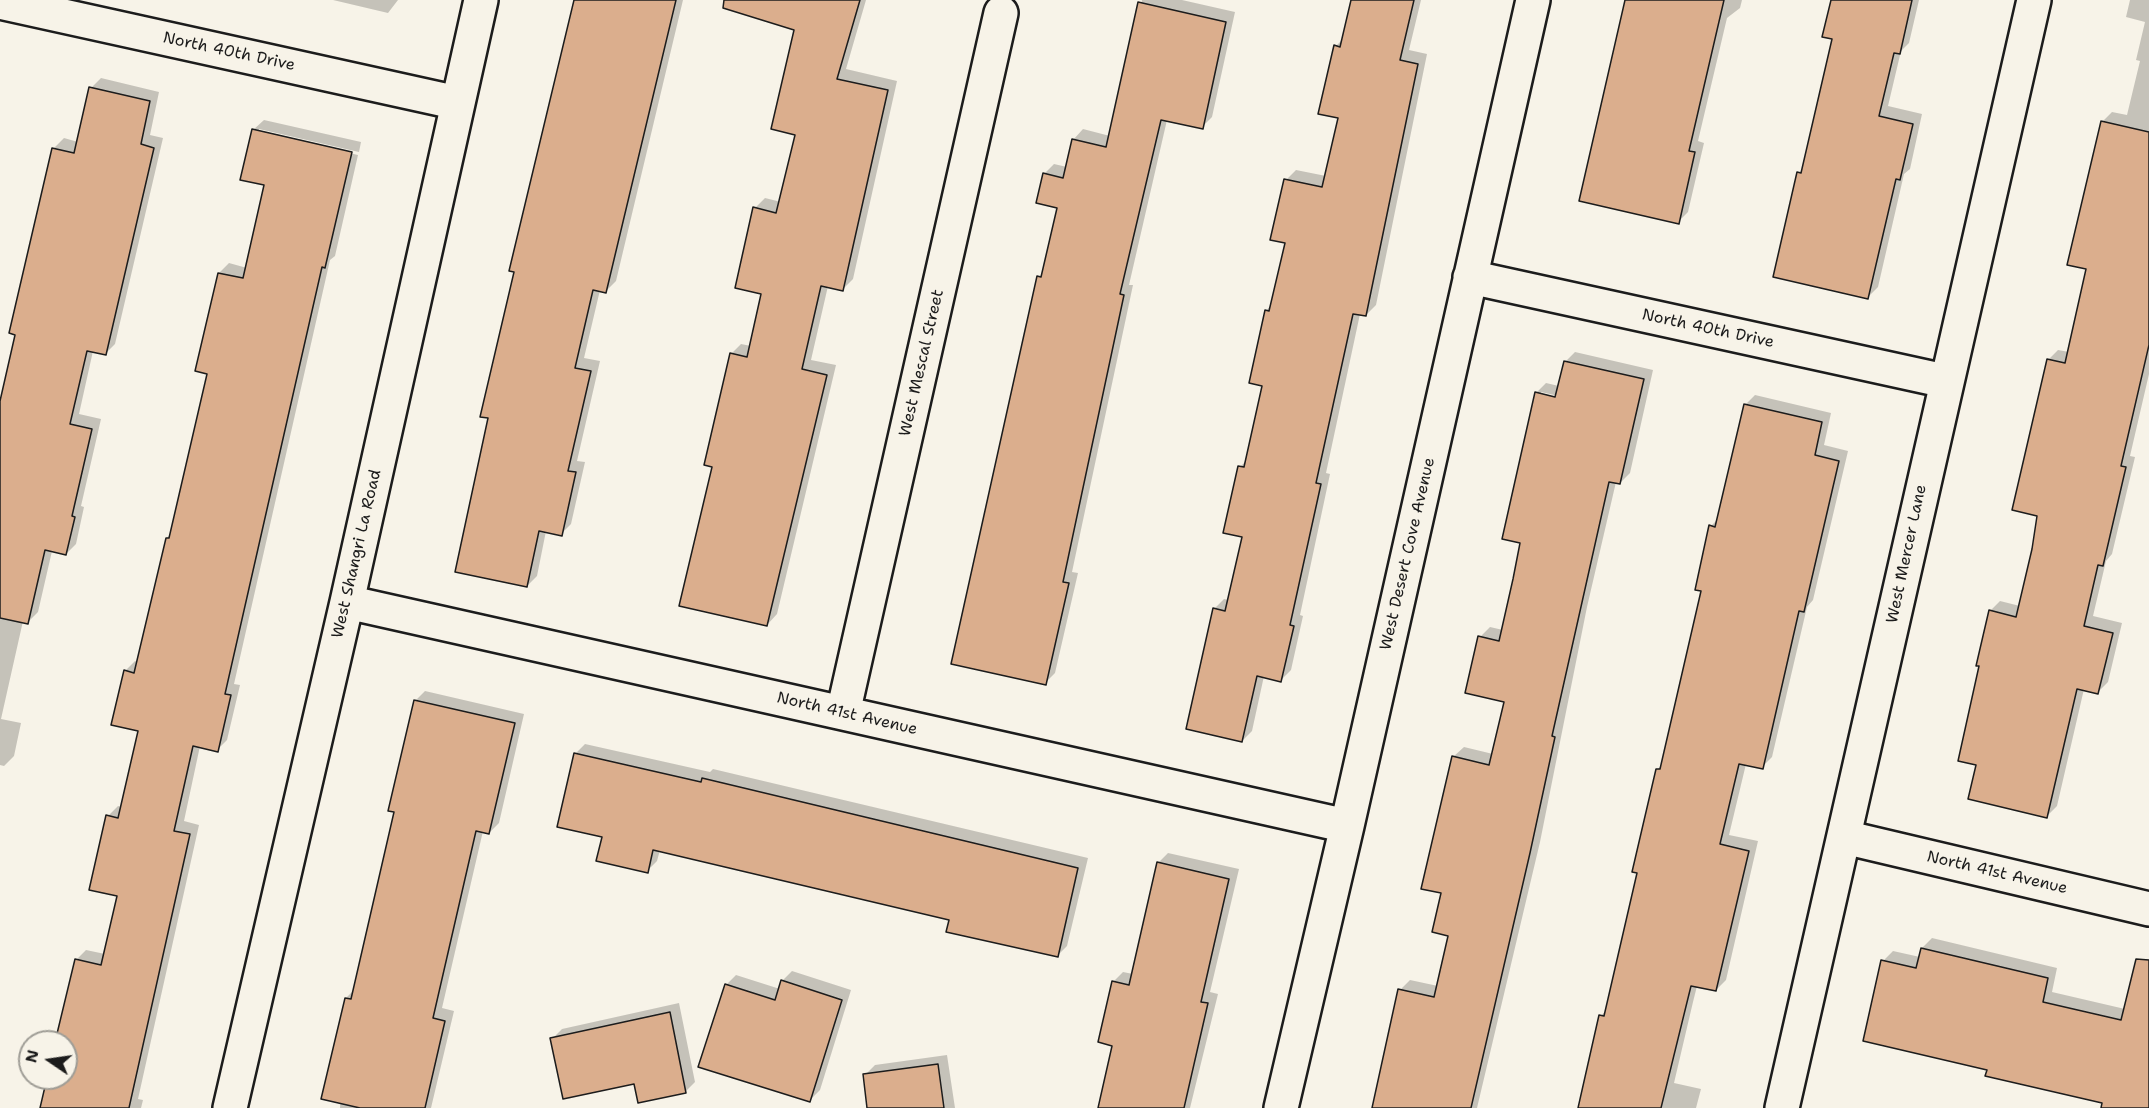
<!DOCTYPE html>
<html>
<head>
<meta charset="utf-8">
<style>
  body { margin:0 }
  #map { position:relative; width:2149px; height:1108px; overflow:hidden; background:#f7f3e8; font-family:"Shantell Sans",sans-serif }
  canvas { display:block }
  .north { position:absolute; left:18px; top:1030px; width:60px; height:60px; box-sizing:border-box; background:#f7f3e8; border:2px solid #9f9d96; border-radius:50%; rotate:283deg; font-size:16px; font-weight:700; line-height:24px; text-align:center; color:#1c1c1c }
  .north::after { content:''; display:block; margin:auto; width:21px; height:27px; background:#1c1c1c; clip-path:polygon(50% 0,100% 100%,50% 72%,0 100%) }
</style>
</head>
<body>
<div id="map">
<canvas width="2149" height="1108"></canvas>
<div class="north">N</div>
</div>
<script>
const ctx = document.querySelector('canvas').getContext('2d');
ctx.lineJoin = 'round';
function fillPath(path, color) { ctx.fillStyle = color; ctx.fill(path, 'evenodd'); }
const shape = rows => new Path2D(rows.map(r => 'M' + r).join(''));
function stroke(path, color, width, dash) { ctx.strokeStyle = color; ctx.lineWidth = width; ctx.lineCap = dash ? 'butt' : 'round'; ctx.setLineDash(dash || []); ctx.stroke(path); }
function drawText(font, color, halo, rows, align = 'center') {
  ctx.font = font + ' "Shantell Sans",sans-serif'; ctx.lineWidth = 5; ctx.setLineDash([]); ctx.textBaseline = 'middle'; ctx.strokeStyle = halo; ctx.fillStyle = color; for (const [text, x, y, turn = 0] of rows) {
    ctx.save(); ctx.translate(x, y); ctx.rotate((+turn || 0) * Math.PI / 180); ctx.textAlign = isNaN(turn) ? turn : align; if (halo) ctx.strokeText(text, 0, 0); ctx.fillText(text, 0, 0); ctx.restore();
  }
}
fillPath(shape([
  [333,0,398,0,388,13],
  [578,0,683,0,616,281,606,291,600,290,584,358,600,361,577,461,585,462,571,524,561,534,546,531,537,576,527,586],
  [755,0,866,0,846,69,897,81,853,279,843,289,828,286,811,360,836,365,777,614,767,625,713,465,731,354,741,344,751,346,763,293,755,208,765,198,781,202,796,133,796,29],
  [1142,0,1182,0,1235,12,1212,117,1202,127,1167,120,1129,285,1133,285,1072,572,1078,573,1055,673,1045,683,1039,277,1043,273,1059,207,1044,174,1054,164,1067,167,1073,140,1083,129,1110,136],
  [1352,0,1421,0,1409,50,1427,54,1376,305,1366,315,1360,314,1326,473,1330,474,1300,615,1303,616,1291,670,1281,680,1264,676,1252,731,1242,741,1214,609,1224,599,1229,600,1244,536,1240,467,1248,459,1264,385,1266,311,1272,304,1287,242,1286,180,1296,170,1326,176,1339,117,1336,46,1344,38],
  [1626,0,1742,0,1740,8,1727,18,1698,141,1704,143,1688,212,1678,222],
  [1832,0,1919,0,1909,43,1901,51,1888,106,1922,114,1910,169,1904,174,1878,287,1868,297,1799,173,1804,168,1834,38],
  [2130,0,2149,0,2149,374,2130,456,2135,457,2112,554,2106,561,2093,616,2122,623,2108,682,2098,692,2084,689,2057,806,2047,816,1977,764,1981,665,1990,611,2000,601,2020,606,2039,515,2048,360,2058,350,2069,352,2088,268,2102,122,2112,112,2127,115,2140,61,2136,60,2145,22,2126,17],
  [101,78,159,92,150,135,163,138,115,344,105,354,93,351,79,414,101,419,81,506,84,507,76,544,66,554,52,551,38,612,28,622,23,621,1,719,21,723,14,756,4,766,0,765,0,407,17,333,11,332,54,148,64,138,78,142,91,88],
  [264,120,361,142,359,152,259,129,259,132,358,155,335,256,330,260,234,684,240,685,227,740,217,750,200,746,184,821,199,825,138,1099,143,1100,141,1108,41,1108,48,1078,66,1078,66,1042,56,1042,76,960,86,950,105,954,119,895,108,816,118,806,122,807,139,730,125,671,135,661,138,662,167,538,171,534,209,373,219,273,229,263,247,268,266,184,253,130],
  [1575,352,1653,370,1630,473,1620,483,1616,482,1587,607,1540,842,1477,1108,1373,1108,1400,990,1410,980,1438,986,1450,935,1453,757,1464,747,1493,754,1506,701,1480,637,1490,627,1503,630,1522,542,1536,393,1546,383,1559,386,1565,362],
  [1541,392,1563,397,1562,400,1541,395],
  [1755,395,1831,413,1824,445,1848,451,1813,600,1807,607,1772,757,1762,767,1746,764,1729,835,1758,841,1726,980,1716,990,1697,986,1693,1002,1674,1083,1701,1089,1696,1108,1579,1108,1601,1016,1607,1009,1639,872,1658,769,1662,765,1702,590,1711,526,1719,518,1745,405],
  [425,691,524,714,499,823,489,833,483,831,442,1008,454,1011,431,1108,340,1108,346,998,354,990,396,811,415,701],
  [585,744,710,772,713,769,1088,858,1067,946,1057,956,951,919,660,850,657,861,647,871,603,836,575,754],
  [1168,853,1239,869,1210,992,1218,994,1190,1108,1100,1108,1114,1045,1113,982,1123,972,1133,974,1158,863],
  [1932,938,2057,968,2052,992,2125,1009,2149,987,2149,1108,2111,1108,2104,1102,1988,1069,1883,961,1893,951,1920,957,1922,948],
  [792,971,851,990,820,1090,810,1100,726,985,736,975,780,989,782,981],
  [679,1003,695,1082,685,1092,635,1082,552,1039,562,1029],
  [947,1055,955,1108,869,1108,865,1075,875,1065]
]), '#0003');
const building = shape([
  [574,0,676,0,606,293,593,290,575,368,591,371,568,471,576,472,562,536,539,531,527,587,455,572,488,418,480,417,514,272,509,271,574,0],
  [724,0,860,0,837,79,888,90,843,291,821,286,802,369,827,375,767,626,679,606,712,467,704,465,730,353,747,357,761,294,735,288,753,207,776,213,795,135,771,129,794,30,723,8,724,0],
  [1351,0,1414,0,1400,60,1418,64,1366,316,1353,314,1316,483,1321,484,1290,625,1294,626,1281,682,1257,676,1242,742,1186,729,1213,608,1225,611,1242,537,1223,533,1238,466,1244,467,1262,386,1249,383,1265,310,1269,311,1285,243,1270,240,1284,179,1322,187,1338,118,1318,114,1334,45,1340,47,1351,0],
  [1625,0,1724,0,1689,151,1695,152,1679,224,1579,201,1625,0],
  [1831,0,1912,0,1900,54,1894,53,1879,116,1913,124,1900,180,1896,179,1868,299,1773,277,1797,172,1801,173,1832,39,1822,37,1831,0],
  [1138,2,1226,22,1203,129,1161,120,1120,294,1124,295,1063,582,1069,583,1046,685,951,664,1037,276,1041,277,1057,208,1036,203,1043,173,1063,178,1072,139,1106,147,1138,2],
  [89,87,150,101,141,144,154,148,106,355,87,351,70,424,92,429,72,516,75,517,66,555,45,550,28,624,0,618,0,401,15,335,9,333,52,148,74,153,89,87],
  [2101,121,2149,132,2149,345,2121,466,2126,467,2103,566,2098,565,2084,626,2113,633,2098,694,2077,689,2047,818,1968,799,1976,765,1958,761,1979,666,1976,666,1989,610,2016,617,2032,549,2037,516,2012,510,2047,359,2065,363,2086,269,2067,265,2101,121],
  [252,129,352,152,325,268,322,267,225,694,231,695,218,752,193,746,174,831,190,834,129,1108,40,1108,47,1078,66,1078,66,1042,55,1042,75,959,101,965,117,896,89,890,106,815,118,818,138,731,111,725,124,670,134,673,166,538,169,538,207,374,195,371,218,273,243,278,264,185,240,180,252,129],
  [1564,361,1644,379,1620,484,1609,482,1552,736,1555,737,1530,853,1471,1108,1372,1108,1398,989,1434,997,1448,936,1432,932,1441,893,1421,889,1452,756,1489,765,1504,702,1465,693,1478,636,1499,641,1513,579,1520,543,1502,539,1535,392,1555,397,1564,361],
  [1744,404,1822,422,1815,455,1839,461,1804,612,1799,611,1763,769,1739,764,1720,844,1749,851,1716,991,1691,986,1661,1108,1578,1108,1599,1015,1604,1016,1637,873,1632,872,1656,769,1660,769,1701,591,1695,590,1709,525,1715,527,1744,404],
  [414,700,515,723,489,834,476,831,433,1018,445,1021,425,1108,360,1108,321,1099,345,998,351,999,394,812,388,811,414,700],
  [574,753,701,782,702,778,1078,868,1058,957,946,932,949,920,653,850,648,873,596,861,602,837,557,827,574,753],
  [1157,862,1229,879,1201,1002,1208,1003,1184,1108,1098,1108,1112,1046,1098,1042,1112,981,1129,985,1157,862],
  [1921,948,2048,978,2043,1002,2121,1020,2136,959,2149,960,2149,1108,2101,1108,2102,1103,1985,1076,1987,1070,1863,1041,1881,960,1916,968,1921,948],
  [781,980,842,1000,810,1102,698,1067,725,984,775,1000,781,980],
  [670,1012,686,1093,638,1103,634,1084,563,1099,550,1038,670,1012],
  [938,1064,944,1108,867,1108,863,1074,938,1064]
]);
fillPath(building, '#dbae8d');
stroke(building, '#1c1c1c', 1.5);
const street = shape([
  [0,2,458,103],
  [1470,277,1945,381],
  [347,602,1347,826],
  [843,713,1001,13],
  [1844,837,2149,909],
  [230,1108,347,602,481,0],
  [1281,1108,1347,826,1533,0],
  [1782,1108,2034,0]
]);
stroke(street, '#1c1c1c', 38);
stroke(street, '#f7f3e8', 33);
drawText('16px', '#1c1c1c', '#f7f3e8', [
  ["North 40th Drive",229,52,12],
  ["North 40th Drive",1708,329,12],
  ["West Mescal Street",922,363,-77],
  ["West Shangri La Road",357,554,-77],
  ["West Desert Cove Avenue",1408,554,-77],
  ["West Mercer Lane",1907,554,-78],
  ["North 41st Avenue",847,714,13],
  ["North 41st Avenue",1997,873,13]
]);
</script>
</body>
</html>
